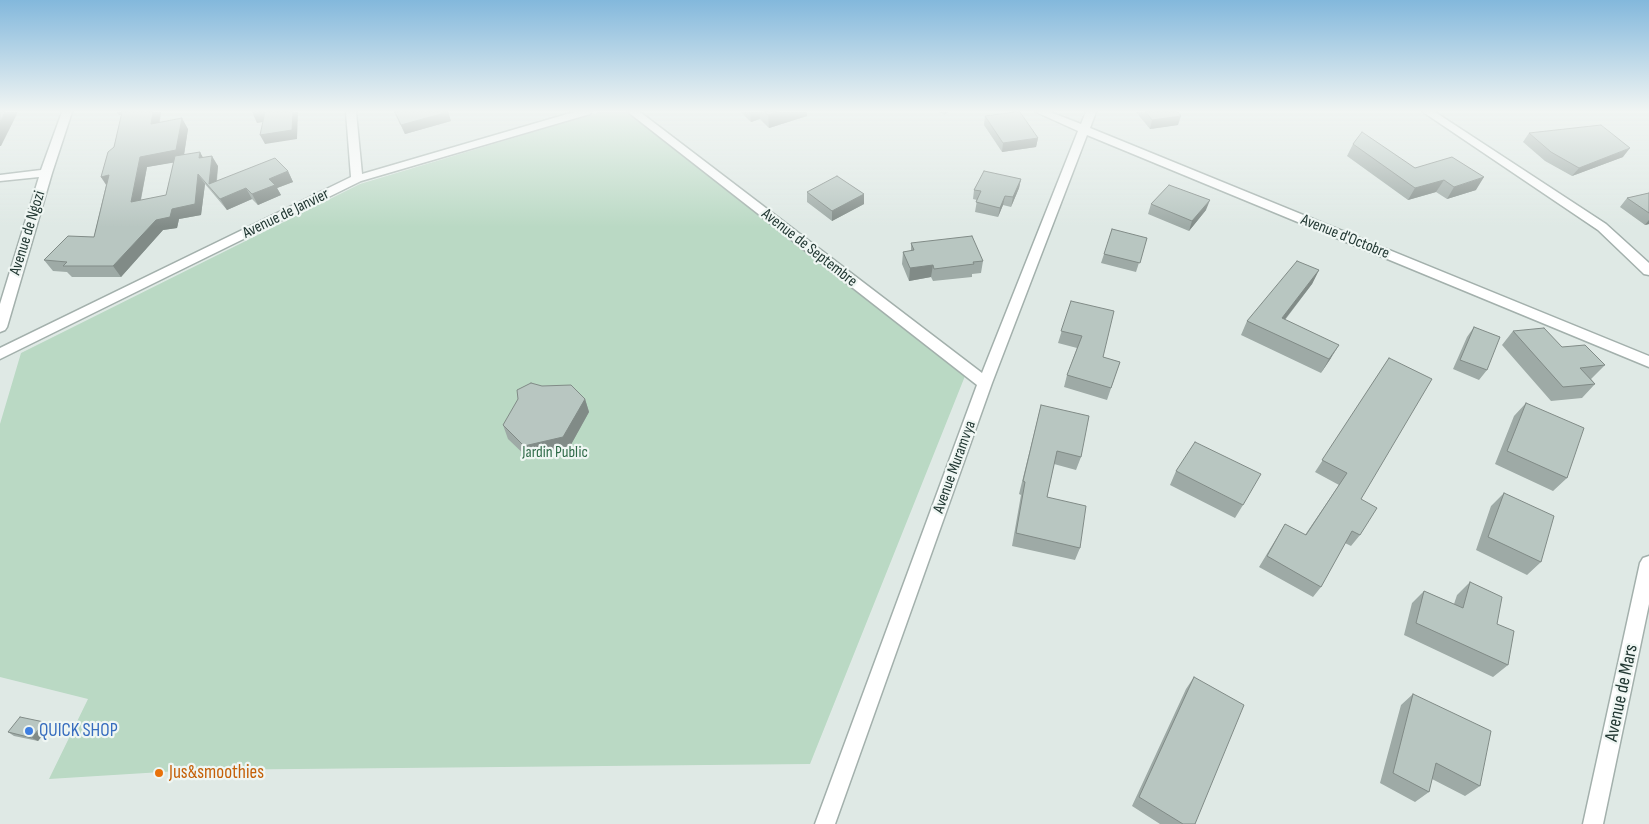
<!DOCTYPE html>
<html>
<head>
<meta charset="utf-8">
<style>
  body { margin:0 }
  canvas { display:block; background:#dfe9e5 }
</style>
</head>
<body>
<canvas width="1649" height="824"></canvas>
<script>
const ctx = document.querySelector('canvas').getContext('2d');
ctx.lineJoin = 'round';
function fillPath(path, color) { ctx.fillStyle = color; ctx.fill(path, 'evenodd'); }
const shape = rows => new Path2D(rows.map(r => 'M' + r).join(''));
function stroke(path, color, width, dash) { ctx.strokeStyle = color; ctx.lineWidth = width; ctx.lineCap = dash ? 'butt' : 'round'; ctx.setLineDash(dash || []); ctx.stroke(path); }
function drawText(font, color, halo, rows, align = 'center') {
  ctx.font = font + ' "Sofia Sans Condensed",sans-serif'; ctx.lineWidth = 4.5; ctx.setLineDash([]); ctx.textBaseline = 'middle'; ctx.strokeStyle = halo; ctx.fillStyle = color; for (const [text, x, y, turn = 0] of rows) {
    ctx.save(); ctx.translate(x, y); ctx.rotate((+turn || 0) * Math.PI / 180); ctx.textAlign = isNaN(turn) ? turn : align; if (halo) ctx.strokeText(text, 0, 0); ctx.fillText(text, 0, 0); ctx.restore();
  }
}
fillPath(shape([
  [600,112,628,112,965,376,810,764,194,770,49,779,88,699,0,677,0,424,21,353,360,184]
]), '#bad9c4');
const street = shape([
  [62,112,72,112,52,173,7,327,5,330,0,332,0,304,39,177,0,181,0,175,41,170,62,112],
  [346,112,356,112,362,174,574,112,591,112,590,114,361,181,0,359,0,348,351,177,346,112],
  [628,112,640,112,982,373,1078,131,1036,112,1050,112,1081,124,1086,112,1096,112,1090,128,1649,356,1649,367,1087,135,992,383,835,824,815,824,977,385,628,112],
  [1423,112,1435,112,1606,224,1649,263,1649,275,1644,274,1598,230,1423,112],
  [1649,556,1649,604,1603,824,1583,824,1640,563,1643,558,1649,556]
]);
stroke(street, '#a3b0ac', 3);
fillPath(street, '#fff');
fillPath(shape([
  [117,112,161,112,160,122,188,129,184,155,203,157,218,166,217,181,288,171,293,182,277,188,281,195,258,205,252,199,227,210,205,184,201,215,179,219,177,228,163,230,121,277,72,277,67,272,53,271,44,260,94,237,106,185,101,177,114,147,122,114,119,115],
  [174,162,166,195,141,200,147,167],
  [394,112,448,112,451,121,405,134],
  [741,112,807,112,807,116,769,128,760,119,751,122],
  [939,112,949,112,945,115],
  [1136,112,1178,112,1178,125,1150,129],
  [985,116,1038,138,1036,147,1002,152,984,125],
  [1529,133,1623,157,1572,176,1545,161,1523,142],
  [1353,144,1415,168,1476,190,1447,199,1436,192,1408,200,1347,156],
  [1021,179,1019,188,1011,207,1003,205,998,217,975,212,977,200,973,199,974,190],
  [807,192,864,194,864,204,832,221,807,202],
  [1649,193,1649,224,1645,225,1620,207,1627,198],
  [1151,204,1206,210,1189,231,1148,214],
  [1147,238,1136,272,1101,263,1104,254],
  [911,243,983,261,981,273,972,274,972,277,933,281,931,277,909,281,902,264,903,252,911,251],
  [1319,270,1312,284,1285,320,1331,358,1321,373,1241,335,1247,321],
  [1071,301,1103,357,1120,362,1107,400,1064,387,1067,375,1077,348,1058,343],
  [1474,327,1487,370,1479,380,1453,369,1467,337],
  [1513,331,1605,365,1591,379,1595,384,1582,398,1551,401,1502,345],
  [1389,358,1361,499,1360,535,1351,546,1345,543,1321,587,1313,597,1259,567,1285,524,1305,535,1339,485,1315,472],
  [585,399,589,412,568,450,529,459,508,439,503,425],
  [1526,403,1567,478,1553,491,1495,464,1514,416],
  [1041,405,1081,457,1076,470,1054,464,1047,497,1080,548,1075,560,1012,546,1021,495,1019,494],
  [1176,471,1243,505,1235,518,1170,485],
  [1504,493,1541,562,1527,575,1476,550,1491,506],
  [1470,582,1497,624,1508,665,1493,677,1404,635,1412,603,1424,591,1454,604,1457,595],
  [1194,677,1195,824,1160,824,1132,806,1186,689],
  [1413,694,1480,786,1465,796,1432,779,1429,792,1415,802,1380,783,1401,705],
  [44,722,50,726,38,741,14,736,8,732]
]), '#9eaaa6');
fillPath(shape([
  [5,112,18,112,1,146,0,146,0,122],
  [117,112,131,112,131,113,119,115],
  [153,112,161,112,157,134,151,124],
  [265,112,269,121,257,123,253,114],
  [293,112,298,112,297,139,265,144,260,135],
  [448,112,451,121,405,134,401,125],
  [750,112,760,112,760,119,751,122],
  [779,112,807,112,807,116,769,128,768,115],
  [1181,116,1178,125,1150,129,1152,120],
  [182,118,188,129,183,161,147,167,138,213,131,202,140,157],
  [1038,138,1036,147,1002,152,1003,143],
  [1630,148,1623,157,1572,176,1579,168],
  [200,152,206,163,199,158],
  [212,156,218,166,215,193,209,184],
  [288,171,293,182,277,188,281,195,258,205,252,194,269,179],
  [198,174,205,184,201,215,179,219,177,228,163,230,121,277,113,266,156,220,172,209],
  [109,175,108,187,101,177],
  [1484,177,1476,190,1447,199,1454,187],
  [1021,179,1019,188,1011,207,1013,197],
  [1444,180,1436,192,1408,200,1415,188],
  [246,188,252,199,227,210,220,199],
  [864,194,864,204,832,221,832,211],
  [1005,196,1003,205,998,217,1000,208],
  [1210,200,1206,210,1189,231,1192,221],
  [1649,220,1649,224,1645,225],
  [933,265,931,277,909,281,910,268],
  [1319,270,1312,284,1275,332,1282,318],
  [1339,345,1331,358,1321,373,1329,359],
  [585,399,589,412,568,450,529,459,524,446],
  [44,722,50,726,38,741,32,738]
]), '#818b87');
const building = shape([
  [0,112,5,112,0,122,0,112],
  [122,112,153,112,151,124,182,118,176,150,140,157,131,202,166,195,175,156,200,152,199,158,212,156,209,184,275,158,288,171,269,179,275,185,252,194,246,188,220,199,198,174,195,204,172,209,170,217,156,220,113,266,63,266,67,262,44,260,68,236,94,237,109,175,101,177,108,152,114,147,122,112],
  [253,112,265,112,253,114,253,112],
  [265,112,293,112,292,130,260,135,265,112],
  [395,112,448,112,401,125,395,112],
  [765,112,779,112,768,115,765,112],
  [1015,112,1020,112,1038,138,1003,143,985,116,1015,112],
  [1146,112,1178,112,1181,116,1152,120,1146,112],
  [1601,125,1630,148,1579,168,1551,152,1529,133,1601,125],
  [1362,132,1415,168,1452,157,1484,177,1454,187,1444,180,1415,188,1353,144,1362,132],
  [984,171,1021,179,1013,197,1005,196,1000,208,976,202,981,191,974,190,984,171],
  [837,176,864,194,832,211,807,192,837,176],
  [1169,185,1210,200,1192,221,1151,204,1169,185],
  [1649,193,1649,213,1627,198,1649,193],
  [1112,229,1147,238,1140,263,1104,254,1112,229],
  [972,236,983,261,973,262,974,264,934,269,933,265,910,268,903,252,914,250,911,243,972,236],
  [1297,261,1319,270,1282,318,1339,345,1329,359,1247,321,1297,261],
  [1071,301,1114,311,1103,357,1120,362,1111,388,1067,375,1082,336,1061,331,1071,301],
  [1474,327,1500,337,1487,370,1460,360,1474,327],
  [1544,328,1562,347,1585,345,1605,365,1580,368,1595,384,1563,387,1513,331,1544,328],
  [1389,358,1432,379,1361,499,1377,508,1360,535,1352,531,1321,587,1267,556,1285,524,1306,535,1347,473,1322,460,1389,358],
  [531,383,542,386,571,385,585,399,563,437,524,446,503,425,518,399,517,390,531,383],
  [1526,403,1584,428,1567,478,1507,451,1526,403],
  [1041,405,1089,416,1081,457,1057,451,1047,497,1086,506,1080,548,1016,533,1025,482,1023,481,1041,405],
  [1195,442,1261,474,1243,505,1176,471,1195,442],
  [1504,493,1554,516,1541,562,1488,537,1504,493],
  [1470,582,1502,597,1497,624,1514,631,1508,665,1416,623,1424,591,1463,608,1470,582],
  [1194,677,1244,705,1195,824,1183,824,1139,797,1194,677],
  [1413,694,1491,731,1480,786,1436,763,1429,792,1393,773,1413,694],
  [20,717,44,722,32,738,8,732,20,717]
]);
fillPath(building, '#b8c6c1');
stroke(building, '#818b87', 1);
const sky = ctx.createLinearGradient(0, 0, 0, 227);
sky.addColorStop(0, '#83b8dc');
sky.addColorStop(0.49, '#f1f5f3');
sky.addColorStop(1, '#f1f5f300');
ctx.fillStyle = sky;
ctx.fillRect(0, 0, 1649, 227);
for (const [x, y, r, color] of [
  [29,731,5,"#3f7fe0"],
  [159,773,5,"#e8710a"]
]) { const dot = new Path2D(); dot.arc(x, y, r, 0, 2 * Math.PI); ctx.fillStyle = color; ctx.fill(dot); stroke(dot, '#eff6f3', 2); }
drawText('16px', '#223833', '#eff6f3', [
  ["Avenue de Janvier",286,214,-26],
  ["Avenue de Ngozi",28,233,-73],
  ["Avenue d'Octobre",1345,237,22],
  ["Avenue de Septembre",809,248,38],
  ["Avenue Muramvya",955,467,-70]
]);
drawText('16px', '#306b49', '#eff6f3', [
  ["Jardin Public",555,453]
]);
drawText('19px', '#223833', '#eff6f3', [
  ["Avenue de Mars",1622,693,-78]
]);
drawText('19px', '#366cbe', '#eff6f3', [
  ["QUICK SHOP",39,731]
], 'left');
drawText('19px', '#c56008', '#eff6f3', [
  ["Jus&smoothies",169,773]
], 'left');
</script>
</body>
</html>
